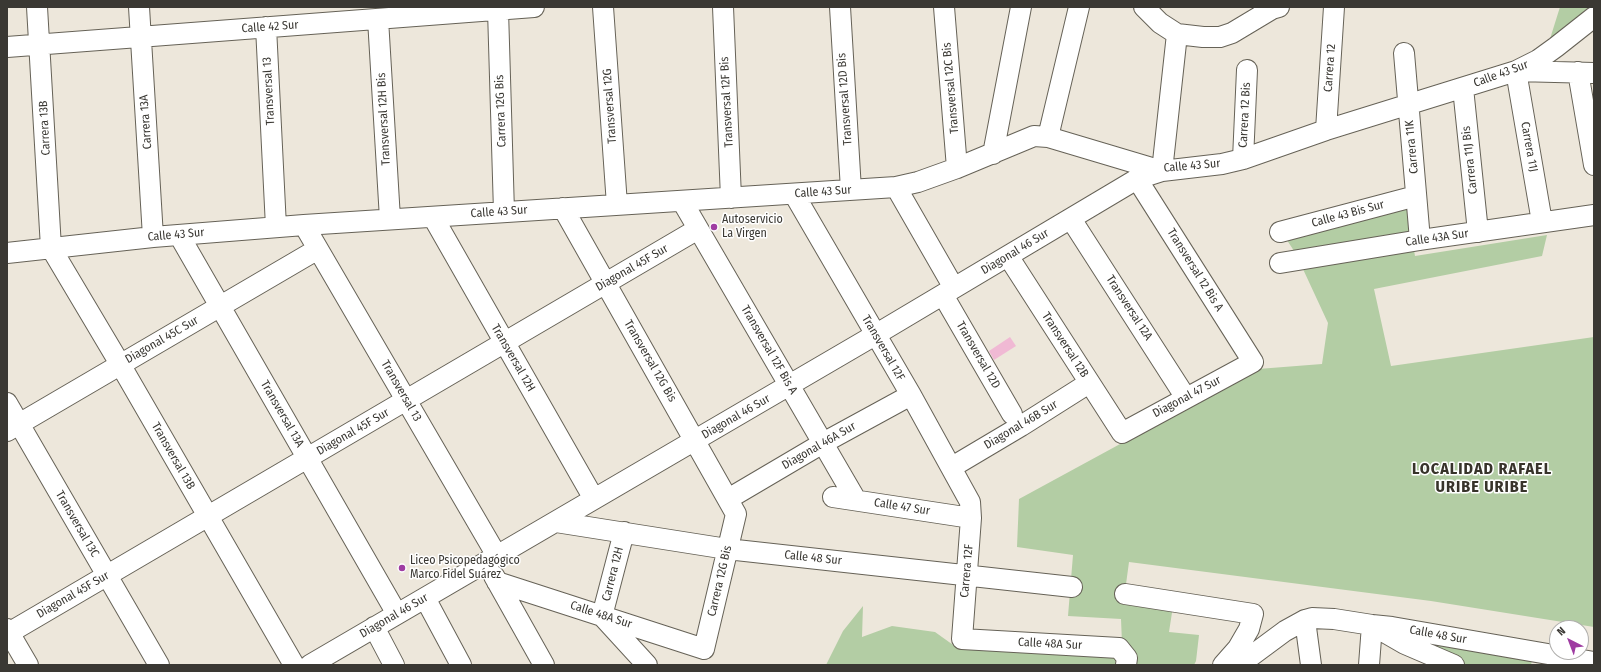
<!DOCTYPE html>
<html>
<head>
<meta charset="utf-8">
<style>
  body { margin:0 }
  #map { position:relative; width:1601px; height:672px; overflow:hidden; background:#ede7db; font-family:"Fira Sans Condensed",sans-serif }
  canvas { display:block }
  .frame { position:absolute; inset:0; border:8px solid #3a3833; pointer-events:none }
  .north { position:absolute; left:1549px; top:620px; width:40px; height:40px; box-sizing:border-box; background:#fff; border:1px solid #b0afad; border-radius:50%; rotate:318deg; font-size:11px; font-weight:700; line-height:16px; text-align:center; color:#3a3833 }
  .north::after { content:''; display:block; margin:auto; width:14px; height:18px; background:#9f3ca2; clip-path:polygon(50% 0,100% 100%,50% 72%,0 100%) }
</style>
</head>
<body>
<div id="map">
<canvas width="1601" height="672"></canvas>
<div class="frame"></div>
<div class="north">N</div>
</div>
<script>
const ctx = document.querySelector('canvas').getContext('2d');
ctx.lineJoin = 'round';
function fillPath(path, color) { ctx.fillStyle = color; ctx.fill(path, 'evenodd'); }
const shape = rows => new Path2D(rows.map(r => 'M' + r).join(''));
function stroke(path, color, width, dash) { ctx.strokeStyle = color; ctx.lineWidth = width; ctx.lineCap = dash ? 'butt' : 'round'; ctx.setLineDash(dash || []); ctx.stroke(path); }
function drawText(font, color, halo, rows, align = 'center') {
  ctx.font = font + ' "Fira Sans Condensed",sans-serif'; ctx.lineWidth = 3; ctx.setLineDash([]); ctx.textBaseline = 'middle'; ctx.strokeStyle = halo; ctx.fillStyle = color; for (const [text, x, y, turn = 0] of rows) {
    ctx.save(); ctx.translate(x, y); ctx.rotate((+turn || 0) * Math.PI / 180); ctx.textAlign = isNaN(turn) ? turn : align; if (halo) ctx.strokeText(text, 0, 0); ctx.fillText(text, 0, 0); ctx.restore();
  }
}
fillPath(shape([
  [1560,7,1589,7,1549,42],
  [1405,198,1415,256,1547,235,1542,256,1374,289,1391,366,1594,337,1594,627,1431,601,1129,562,1124,599,1173,606,1169,632,1199,635,1196,661,1194,665,826,665,843,631,863,606,862,637,892,626,935,632,956,647,1122,643,1121,619,1068,616,1073,555,1017,547,1019,499,1258,369,1322,364,1328,323,1296,254,1283,234],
  [1390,631,1533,656,1531,665,1465,665,1442,653]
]), '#b3cda4');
fillPath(shape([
  [1010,337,1016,346,994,360,989,351]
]), '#f0b9d4');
const minor = shape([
  [37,7,51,248,120,364,294,665],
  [139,7,153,237],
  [603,7,617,205],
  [723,7,731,198],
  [840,7,851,190],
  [944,7,957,168],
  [1144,7,1160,23,1177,34,1203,37,1220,37,1232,33,1272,9,1279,7],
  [498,10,504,212],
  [378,19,390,219],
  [266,27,276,227],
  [7,47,534,7],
  [1404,53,1420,240],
  [1578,72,1594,165],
  [1463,88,1478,232],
  [1326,130,1334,7],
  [1048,137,1079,7],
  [993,154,1021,7],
  [1243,159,1247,70],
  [1162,171,1177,34],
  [896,187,954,288],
  [794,194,911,395,970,502,971,518,962,639,1119,648,1127,658,1126,665],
  [682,201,856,500],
  [433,217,594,499],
  [1071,219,1186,398],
  [1542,222,1516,71,1594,73],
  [304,225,497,556],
  [1280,232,1416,196],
  [179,235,397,614],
  [7,253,153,237,304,225,896,187,918,182,957,168,1034,136,1048,137,1162,171,1222,164,1243,159,1326,130,1516,71,1538,60,1556,47,1594,17],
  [1008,256,1122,433,1253,362,1137,179],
  [1280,263,1420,240,1594,215],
  [943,295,1012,414],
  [7,403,159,665],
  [7,431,318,249],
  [952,467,1021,426,1089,383],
  [833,497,971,518],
  [728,499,823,443,911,395],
  [556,522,727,549,1072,587],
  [494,576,544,665],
  [497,582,704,649,736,514,563,208],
  [1125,594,1253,614,1249,629,1238,648,1223,665],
  [425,598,461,665],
  [602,616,624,532],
  [604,618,647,665],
  [1305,620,1311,665],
  [374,627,394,665],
  [7,629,28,665],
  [7,634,698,229],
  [310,665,875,335,1137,179,1162,171],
  [1239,665,1285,631,1305,620,1312,618,1334,619,1372,625,1392,627,1594,662],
  [1369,665,1372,625,1405,644,1454,665]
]);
stroke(minor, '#666257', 22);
stroke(minor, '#fff', 20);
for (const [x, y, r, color] of [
  [714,227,4,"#9f3ca2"],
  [402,568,4,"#9f3ca2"]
]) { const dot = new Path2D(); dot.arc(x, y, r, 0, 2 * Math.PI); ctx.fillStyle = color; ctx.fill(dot); stroke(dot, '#fff', 1.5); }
drawText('12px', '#3a3833', '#fff', [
  ["Calle 42 Sur",270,27,-4],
  ["Carrera 12",1330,68,-86],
  ["Calle 43 Sur",1501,74,-20],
  ["Transversal 12C Bis",951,88,-95],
  ["Transversal 13",269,91,-93],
  ["Transversal 12D Bis",845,99,-94],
  ["Transversal 12F Bis",727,102,-93],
  ["Transversal 12G",610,106,-94],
  ["Carrera 12G Bis",501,111,-92],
  ["Carrera 12 Bis",1245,115,-87],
  ["Transversal 12H Bis",384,119,-93],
  ["Carrera 13A",146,122,-94],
  ["Carrera 13B",45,128,-93],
  ["Carrera 11K",1412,147,-95],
  ["Carrera 11J",1529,147,80],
  ["Carrera 11J Bis",1470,160,-96],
  ["Calle 43 Sur",1192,166,-5],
  ["Calle 43 Sur",823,192,-4],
  ["Calle 43 Sur",499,212,-4],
  ["Calle 43 Bis Sur",1348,214,-15],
  ["Calle 43 Sur",176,235,-5],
  ["Calle 43A Sur",1437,238,-8],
  ["Diagonal 46 Sur",1015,252,-31],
  ["Diagonal 45F Sur",632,268,-30],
  ["Transversal 12 Bis A",1195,270,58],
  ["Transversal 12A",1129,308,57],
  ["Diagonal 45C Sur",162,340,-30],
  ["Transversal 12B",1065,345,57],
  ["Transversal 12F",883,348,60],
  ["Transversal 12F Bis A",769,350,60],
  ["Transversal 12D",978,355,60],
  ["Transversal 12H",513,358,60],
  ["Transversal 12G Bis",650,361,60],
  ["Transversal 13",401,391,60],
  ["Diagonal 47 Sur",1187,397,-28],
  ["Transversal 13A",282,414,60],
  ["Diagonal 46 Sur",736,417,-30],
  ["Diagonal 46B Sur",1021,425,-31],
  ["Diagonal 45F Sur",353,432,-30],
  ["Diagonal 46A Sur",819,446,-30],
  ["Transversal 13B",173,456,60],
  ["Calle 47 Sur",902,507,9],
  ["Transversal 13C",77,524,60],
  ["Calle 48 Sur",813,558,6],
  ["Carrera 12F",967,571,-85],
  ["Carrera 12H",613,574,-76],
  ["Carrera 12G Bis",720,581,-77],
  ["Diagonal 45F Sur",73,595,-30],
  ["Calle 48A Sur",601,615,18],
  ["Diagonal 46 Sur",394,616,-30],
  ["Calle 48 Sur",1438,635,10],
  ["Calle 48A Sur",1050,644,3]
]);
drawText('12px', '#3a3833', '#fff', [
  ["Autoservicio",722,220],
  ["La Virgen",722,234],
  ["Liceo Psicopedagógico",410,561],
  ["Marco Fidel Suárez",410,575]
], 'left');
ctx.letterSpacing = '1px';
drawText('bold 16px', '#37332a', '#fff', [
  ["LOCALIDAD RAFAEL",1482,470],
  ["URIBE URIBE",1482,488]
]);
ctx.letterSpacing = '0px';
</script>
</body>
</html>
